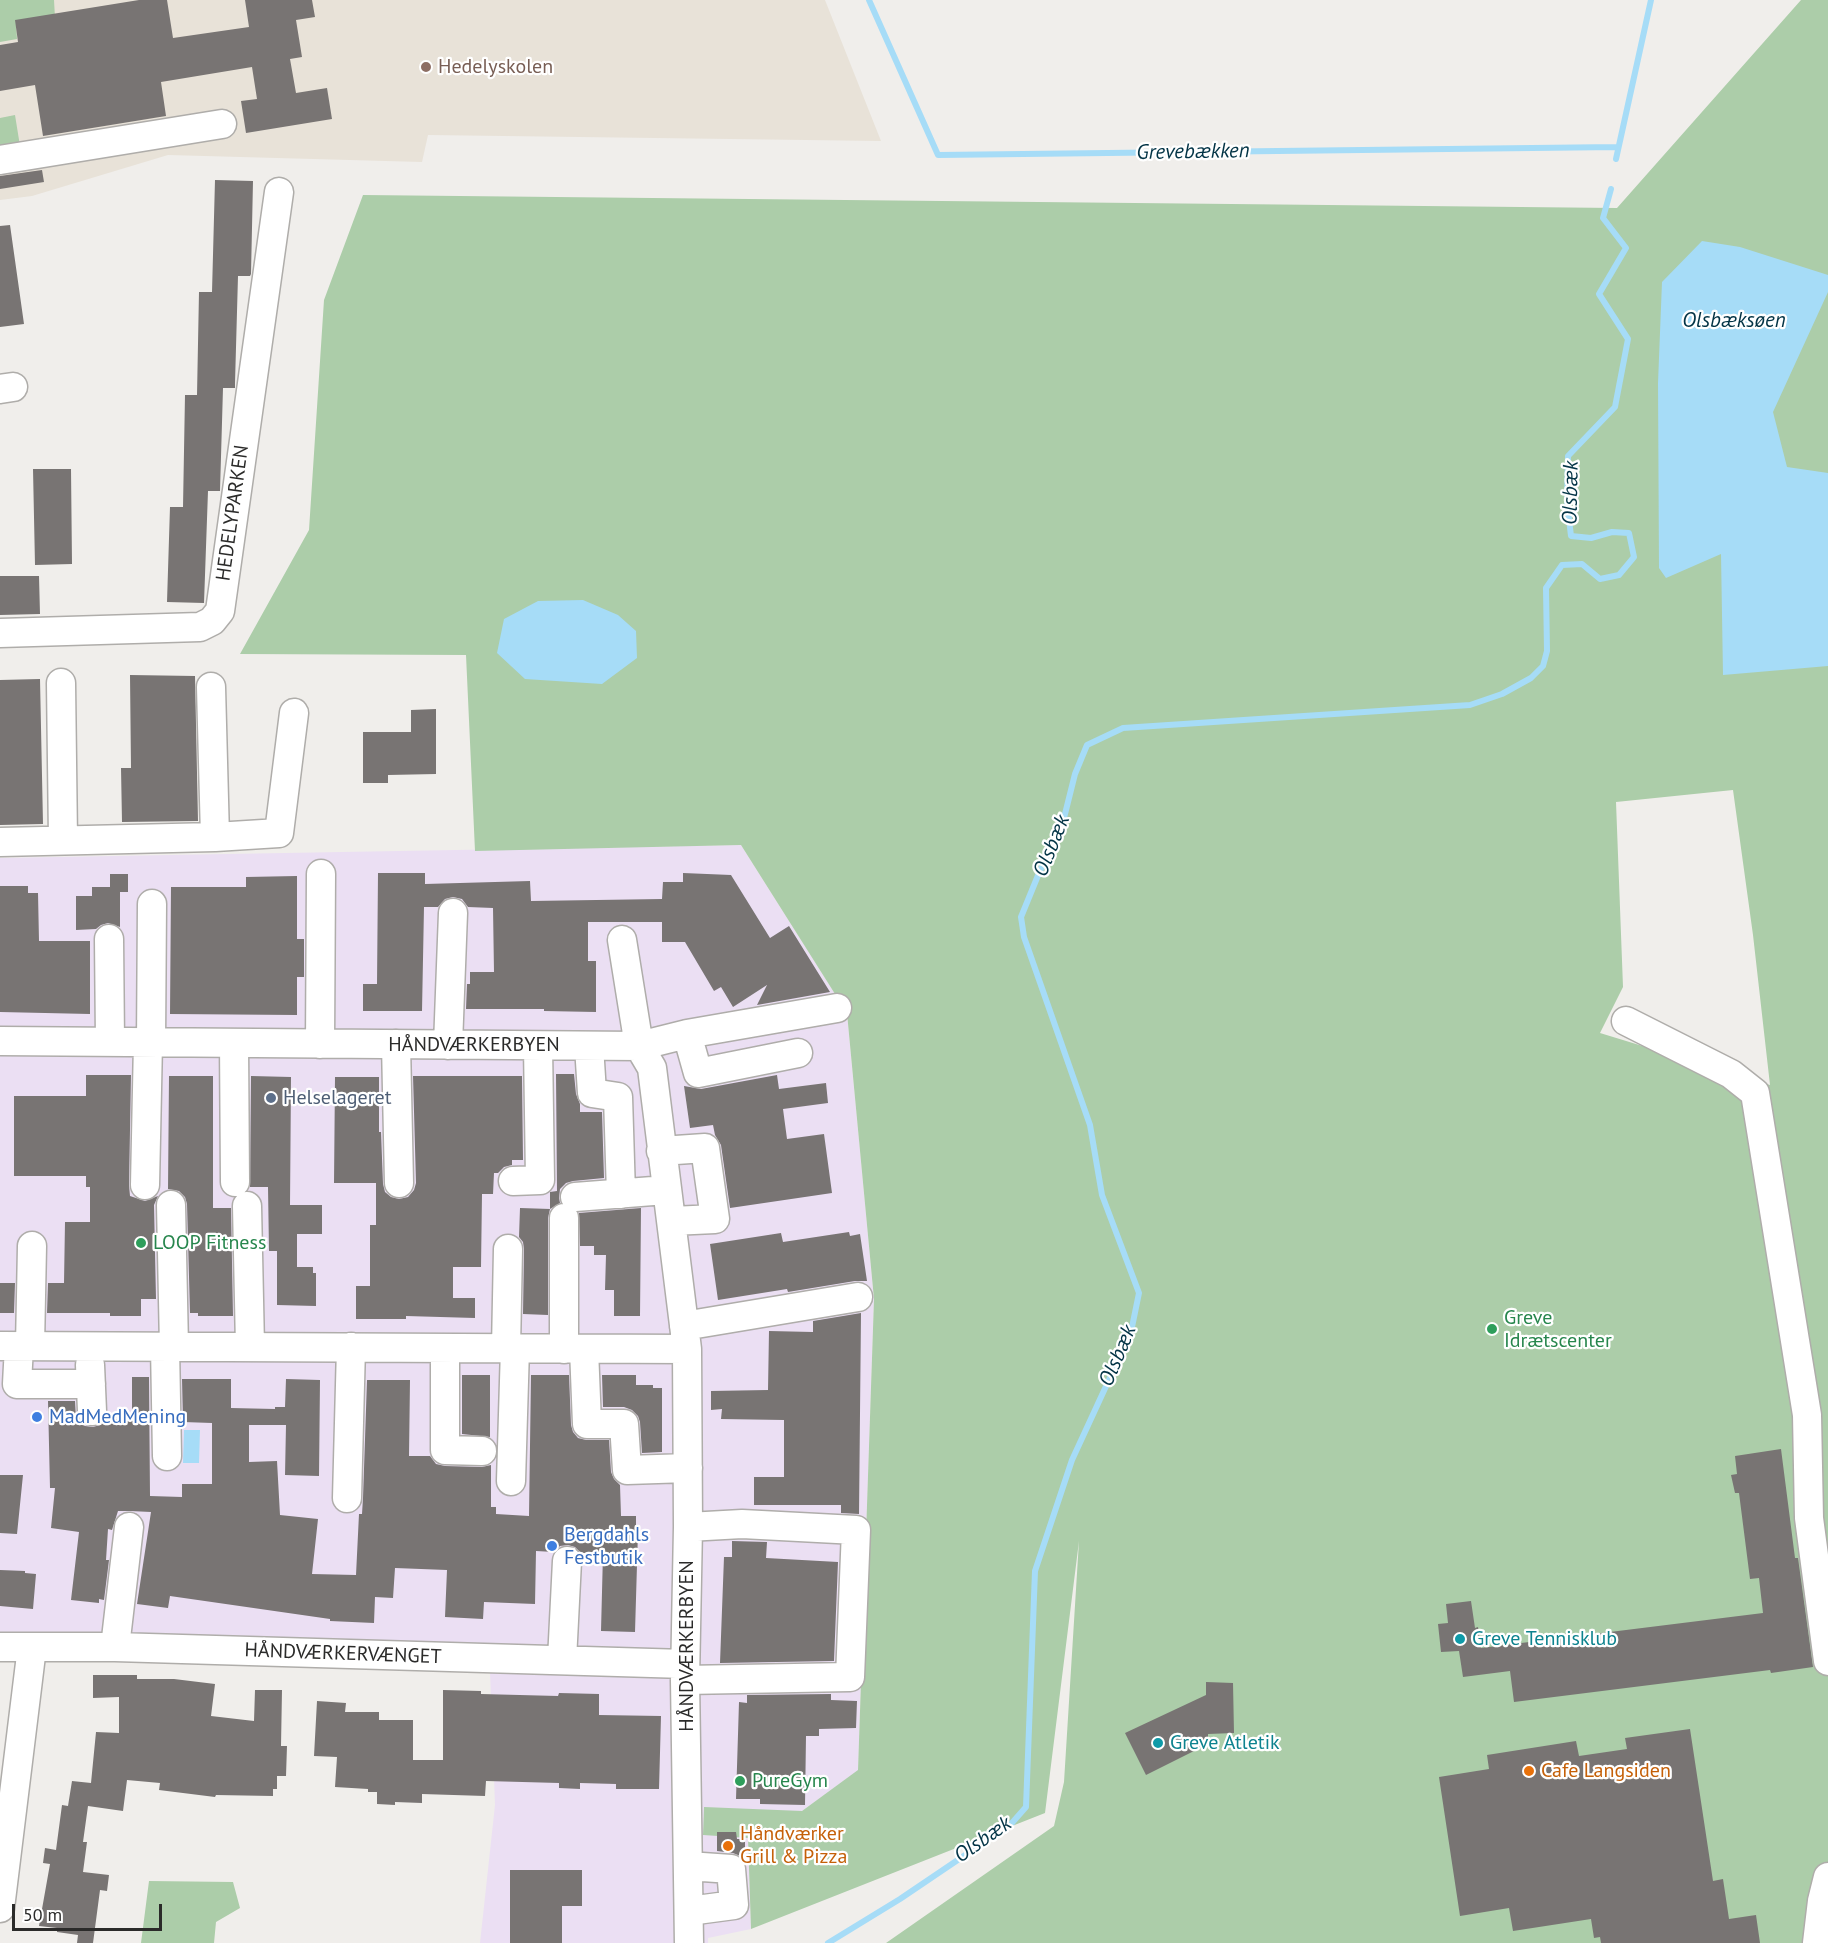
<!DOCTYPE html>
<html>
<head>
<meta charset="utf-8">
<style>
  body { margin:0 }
  #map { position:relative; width:1828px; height:1943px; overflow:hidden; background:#f0eeeb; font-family:"PT Sans",sans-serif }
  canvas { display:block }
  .scale { position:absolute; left:12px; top:1904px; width:150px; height:27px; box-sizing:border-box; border:3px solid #2b2b2a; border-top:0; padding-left:8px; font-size:18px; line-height:21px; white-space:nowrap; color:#2b2b2a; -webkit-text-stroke:4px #fff; paint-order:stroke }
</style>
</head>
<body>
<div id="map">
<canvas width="1828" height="1943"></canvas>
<div class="scale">50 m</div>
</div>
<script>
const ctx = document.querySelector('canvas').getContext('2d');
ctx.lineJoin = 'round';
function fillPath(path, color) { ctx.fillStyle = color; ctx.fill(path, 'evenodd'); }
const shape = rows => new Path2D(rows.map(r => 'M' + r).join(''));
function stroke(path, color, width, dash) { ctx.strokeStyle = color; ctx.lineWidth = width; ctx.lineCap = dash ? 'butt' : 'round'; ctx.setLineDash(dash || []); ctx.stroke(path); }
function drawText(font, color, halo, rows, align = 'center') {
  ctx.font = font + ' "PT Sans",sans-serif'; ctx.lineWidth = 4.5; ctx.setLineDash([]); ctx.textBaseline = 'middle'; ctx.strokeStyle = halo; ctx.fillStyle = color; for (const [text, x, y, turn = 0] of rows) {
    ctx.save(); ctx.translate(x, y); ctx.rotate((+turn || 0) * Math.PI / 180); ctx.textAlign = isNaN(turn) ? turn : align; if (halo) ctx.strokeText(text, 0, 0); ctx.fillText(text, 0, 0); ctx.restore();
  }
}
fillPath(shape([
  [741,845,847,1013,874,1299,858,1771,802,1811,748,1838,751,1929,708,1938,708,1943,480,1943,495,1805,490,1671,0,1655,0,858]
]), '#ebdff3');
fillPath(shape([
  [0,0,825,0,881,141,428,135,422,162,168,155,32,196,0,200]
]), '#e8e2d8');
fillPath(shape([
  [0,0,54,0,55,18,16,23,17,39,0,42],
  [1801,0,1828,0,1828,1943,886,1943,1054,1826,1064,1782,1079,1541,1045,1813,751,1929,748,1838,703,1835,704,1807,802,1811,858,1770,874,1299,847,1013,741,845,475,851,466,655,240,654,309,530,324,300,363,195,1617,208],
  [1733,790,1753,935,1770,1085,1600,1033,1623,987,1616,802],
  [15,115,20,146,0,149,0,118],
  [149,1881,233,1882,240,1908,216,1922,214,1943,141,1943]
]), '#accda9');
fillPath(shape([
  [1702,241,1740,247,1828,275,1828,292,1773,412,1787,467,1828,473,1828,666,1723,675,1721,554,1666,578,1659,568,1658,383,1662,282],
  [583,600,618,615,636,631,637,658,602,684,525,679,497,653,504,619,538,601],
  [184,1430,200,1430,199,1463,183,1463]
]), '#a6dcf7');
stroke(shape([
  [869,0,938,155,1617,147],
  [1616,159,1651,0],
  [828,1943,900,1899,1011,1824,1026,1807,1035,1571,1072,1460,1131,1332,1139,1293,1102,1195,1090,1125,1024,937,1021,917,1039,873,1062,826,1075,774,1087,745,1123,728,1470,705,1502,694,1531,678,1543,666,1547,651,1546,588,1562,565,1582,564,1600,579,1619,575,1634,557,1629,533,1612,532,1591,538,1571,536,1567,502,1568,456,1615,407,1628,339,1599,294,1626,248,1603,218,1611,189]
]), '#a6dcf7', 6);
fillPath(shape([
  [139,0,167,0,173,38,249,27,245,0,312,0,315,17,296,20,302,57,290,59,296,93,327,88,332,119,246,133,241,101,257,99,252,67,161,82,166,116,43,136,35,85,0,91,0,45,18,42,15,20],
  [42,170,44,182,0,189,0,176],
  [215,180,253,181,251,274,250,276,238,276,235,383,235,388,223,388,220,491,208,491,204,603,167,602,170,507,183,507,185,395,197,395,199,292,212,292],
  [10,225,24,324,0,327,0,226],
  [33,469,71,469,72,564,35,565],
  [0,576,39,576,40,614,0,615],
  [130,675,195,676,198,821,122,822,121,768,131,768],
  [40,679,43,824,0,825,0,680],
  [436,709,436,774,388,775,388,783,363,783,363,732,411,732,411,710],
  [378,873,425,873,425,884,530,881,531,901,662,899,663,882,683,882,683,873,731,875,770,938,789,926,830,992,757,1005,767,985,733,1007,721,987,714,991,685,942,662,942,662,922,588,922,588,961,596,961,596,1012,544,1011,544,1009,466,1009,467,984,470,984,470,972,494,972,493,908,468,907,462,899,453,897,445,899,438,907,424,907,422,1011,363,1011,363,984,377,984],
  [110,874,128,874,128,892,120,892,120,927,108,923,101,925,96,929,76,930,76,896,92,896,92,887,110,887],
  [297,876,297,939,304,939,304,977,297,977,297,1015,170,1014,171,887,246,887,246,877],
  [0,886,28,886,28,893,38,893,39,941,90,941,90,1014,0,1012],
  [556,1074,574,1074,576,1094,580,1104,580,1112,602,1112,604,1178,573,1181,566,1183,560,1189,559,1198,560,1203,550,1209,548,1218,548,1315,523,1314,524,1249,523,1242,519,1237,520,1208,550,1209,550,1192,557,1191],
  [86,1075,131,1075,129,1185,130,1196,145,1201,158,1196,154,1205,156,1299,141,1299,141,1316,110,1316,110,1313,47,1313,48,1283,64,1283,65,1222,90,1222,90,1187,86,1187,86,1176,14,1176,14,1096,86,1096],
  [777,1075,779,1089,826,1083,828,1103,783,1109,787,1139,824,1134,832,1193,730,1208,721,1145,715,1135,713,1125,690,1128,684,1086,701,1089],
  [169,1076,213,1076,213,1208,231,1208,233,1316,198,1316,198,1313,190,1313,187,1204,185,1197,179,1191,168,1189],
  [251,1076,291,1077,290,1205,322,1205,322,1234,297,1234,297,1267,313,1267,313,1273,316,1273,316,1306,277,1305,277,1251,269,1251,268,1187,250,1187],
  [413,1076,522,1076,523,1160,512,1160,512,1165,504,1167,498,1173,494,1173,493,1194,482,1194,481,1267,453,1267,453,1298,475,1298,475,1318,406,1316,406,1319,356,1319,356,1286,370,1286,370,1225,376,1225,376,1183,334,1183,335,1077,379,1077,379,1132,381,1132,383,1184,385,1192,391,1197,399,1199,408,1197,414,1190,416,1183],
  [641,1208,640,1316,614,1316,614,1290,605,1290,606,1255,594,1255,594,1246,580,1246,579,1213],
  [849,1232,850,1236,860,1234,867,1281,855,1281,788,1292,787,1289,718,1300,710,1244,781,1233,783,1242],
  [0,1283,15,1283,14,1313,0,1313],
  [861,1313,859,1514,841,1513,841,1505,754,1505,754,1477,784,1477,784,1420,721,1419,722,1409,711,1410,711,1391,768,1390,769,1331,813,1332,813,1321],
  [462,1375,490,1375,490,1437,462,1434],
  [531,1375,569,1375,571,1425,573,1432,578,1438,586,1440,609,1440,611,1472,614,1479,620,1485,621,1516,636,1516,636,1531,638,1531,635,1632,601,1631,603,1553,581,1553,575,1547,568,1545,560,1546,554,1552,536,1551,535,1604,484,1602,483,1619,445,1617,447,1570,395,1568,393,1598,375,1597,374,1623,330,1621,330,1619,170,1596,168,1608,137,1604,151,1512,130,1511,118,1511,112,1530,108,1529,106,1560,109,1560,104,1600,99,1599,99,1603,71,1600,79,1532,51,1528,55,1488,50,1488,48,1401,75,1401,76,1419,85,1426,93,1427,100,1425,106,1419,132,1419,132,1377,149,1377,150,1496,182,1497,182,1484,212,1484,212,1423,183,1422,182,1379,231,1379,231,1408,275,1409,275,1407,285,1407,286,1379,320,1380,319,1476,285,1475,286,1425,249,1425,249,1462,277,1461,280,1515,318,1519,312,1574,356,1575,359,1514,362,1514,363,1498,367,1380,410,1380,409,1456,430,1456,436,1464,445,1466,482,1467,491,1465,491,1507,496,1507,496,1514,529,1516],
  [602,1375,636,1375,636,1385,653,1385,653,1388,662,1388,662,1452,642,1453,640,1422,638,1416,632,1410,624,1407,603,1407],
  [1781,1449,1795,1558,1798,1558,1813,1667,1771,1673,1770,1670,1514,1702,1510,1671,1463,1677,1459,1651,1441,1652,1438,1624,1448,1623,1446,1604,1471,1601,1475,1628,1478,1627,1481,1648,1763,1613,1759,1578,1750,1579,1739,1493,1735,1493,1731,1475,1737,1474,1735,1456],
  [0,1475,23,1475,17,1534,0,1533],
  [732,1541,767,1542,766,1558,838,1562,834,1661,720,1663,724,1557,732,1557],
  [0,1570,25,1571,25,1573,36,1574,33,1609,0,1606],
  [93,1675,137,1675,137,1679,174,1679,215,1684,211,1716,254,1721,255,1690,282,1690,281,1746,287,1746,286,1776,277,1776,277,1789,273,1789,273,1796,216,1795,215,1797,159,1790,160,1783,127,1780,123,1811,88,1806,83,1842,87,1842,83,1872,109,1875,107,1891,100,1890,93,1943,77,1943,78,1935,57,1932,57,1928,39,1926,50,1864,43,1863,45,1848,56,1850,62,1805,68,1806,72,1781,91,1783,96,1732,119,1733,119,1697,93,1698],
  [1206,1682,1233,1683,1234,1733,1208,1734,1208,1744,1146,1775,1125,1733,1206,1695],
  [443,1690,481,1691,481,1694,558,1696,559,1693,599,1694,599,1715,661,1716,659,1789,616,1789,616,1784,580,1783,580,1789,559,1788,559,1783,486,1781,485,1796,422,1794,422,1803,395,1802,395,1805,377,1804,377,1792,368,1792,368,1789,335,1787,337,1757,314,1756,317,1701,346,1703,345,1712,379,1712,379,1720,413,1720,413,1760,443,1760],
  [831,1694,831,1700,857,1701,856,1728,819,1729,819,1736,806,1736,805,1805,760,1804,760,1799,736,1799,739,1702,747,1703,747,1695],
  [1690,1729,1713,1881,1723,1879,1729,1919,1756,1915,1760,1943,1601,1943,1600,1937,1594,1938,1591,1919,1513,1931,1509,1908,1460,1916,1439,1777,1489,1769,1487,1755,1576,1741,1579,1756,1627,1749,1625,1738],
  [717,1832,736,1832,737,1839,745,1839,745,1858,733,1853,717,1851],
  [510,1870,582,1870,582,1906,562,1906,562,1943,510,1943]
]), '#787473');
const minor = shape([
  [0,160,222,124],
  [0,389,13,387],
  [0,633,200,627,212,621,220,611,279,192],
  [61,683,63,840],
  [211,687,215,837],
  [0,842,215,837,279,833,294,713],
  [109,939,110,1042],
  [622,940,639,1046,687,1034,837,1008],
  [1626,1021,1731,1074,1755,1093,1807,1415,1809,1518,1828,1661],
  [687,1034,698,1073,798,1053],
  [0,1041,639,1046,652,1068,687,1349,688,1527,685,1680,689,1943],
  [151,1042,152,904],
  [234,1043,235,1182],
  [320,1044,321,874],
  [396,1044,399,1183],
  [448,1045,453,913],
  [589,1046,592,1093,618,1097,621,1194],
  [661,1151,705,1148,715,1219,672,1221],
  [513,1181,540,1180,538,1046],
  [145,1185,148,1042],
  [575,1197,666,1190],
  [171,1205,174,1347],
  [247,1206,250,1347],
  [564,1218,564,1349],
  [684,1326,858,1297],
  [0,1346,687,1349],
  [19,1346,17,1384,91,1384],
  [30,1346,32,1246],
  [165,1346,167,1456],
  [445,1348,445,1450,482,1451],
  [506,1348,508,1249],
  [584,1349,587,1424,624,1424,627,1470,688,1468],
  [90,1365,92,1411],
  [511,1481,515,1348],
  [347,1498,351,1347],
  [0,1647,115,1647,685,1664],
  [115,1647,129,1527],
  [562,1660,567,1561],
  [685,1680,850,1677,856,1530,742,1524,688,1527],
  [688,1866,731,1869,734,1905,689,1911],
  [0,1908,32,1647],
  [1817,1943,1822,1901,1828,1877]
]);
stroke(minor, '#afadaa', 31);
stroke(minor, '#fff', 28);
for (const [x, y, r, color] of [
  [426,67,6,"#8d6e63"],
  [271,1098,6,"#5c6f8a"],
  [141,1243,6,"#2e9e5b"],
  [1492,1329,6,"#2e9e5b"],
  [37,1417,6,"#3f7fe0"],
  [552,1546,6,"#3f7fe0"],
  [1460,1639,6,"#0f9aa8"],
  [1158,1743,6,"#0f9aa8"],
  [1529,1771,6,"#e8710a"],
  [740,1781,6,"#2e9e5b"],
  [728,1846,6,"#e8710a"]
]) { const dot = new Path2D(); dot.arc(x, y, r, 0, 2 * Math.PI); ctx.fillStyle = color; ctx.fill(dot); stroke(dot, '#fff', 2); }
drawText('20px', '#785e54', '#fff', [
  ["Hedelyskolen",438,67]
], 'left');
drawText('20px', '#2b2b2a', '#fff', [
  ["HEDELYPARKEN",233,513,-82],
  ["HÅNDVÆRKERBYEN",474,1045],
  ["HÅNDVÆRKERBYEN",687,1646,-90],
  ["HÅNDVÆRKERVÆNGET",343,1654,2]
]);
drawText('20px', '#4e5e75', '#fff', [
  ["Helselageret",283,1098]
], 'left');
drawText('20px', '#27864d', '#fff', [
  ["LOOP Fitness",153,1243],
  ["Greve",1504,1318],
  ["Idrætscenter",1504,1341],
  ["PureGym",752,1781]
], 'left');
drawText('20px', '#366cbe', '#fff', [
  ["MadMedMening",49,1417],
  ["Bergdahls",564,1535],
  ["Festbutik",564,1558]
], 'left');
drawText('20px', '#0d838f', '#fff', [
  ["Greve Tennisklub",1472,1639],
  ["Greve Atletik",1170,1743]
], 'left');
drawText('20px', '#c56008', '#fff', [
  ["Cafe Langsiden",1541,1771],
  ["Håndværker",740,1834],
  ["Grill & Pizza",740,1857]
], 'left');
drawText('italic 21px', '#033446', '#fff', [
  ["Grevebækken",1193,152,-1],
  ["Olsbæksøen",1734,321],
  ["Olsbæk",1571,493,-89],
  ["Olsbæk",1052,846,-68],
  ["Olsbæk",1118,1356,-67],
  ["Olsbæk",983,1840,-35]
]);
</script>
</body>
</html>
